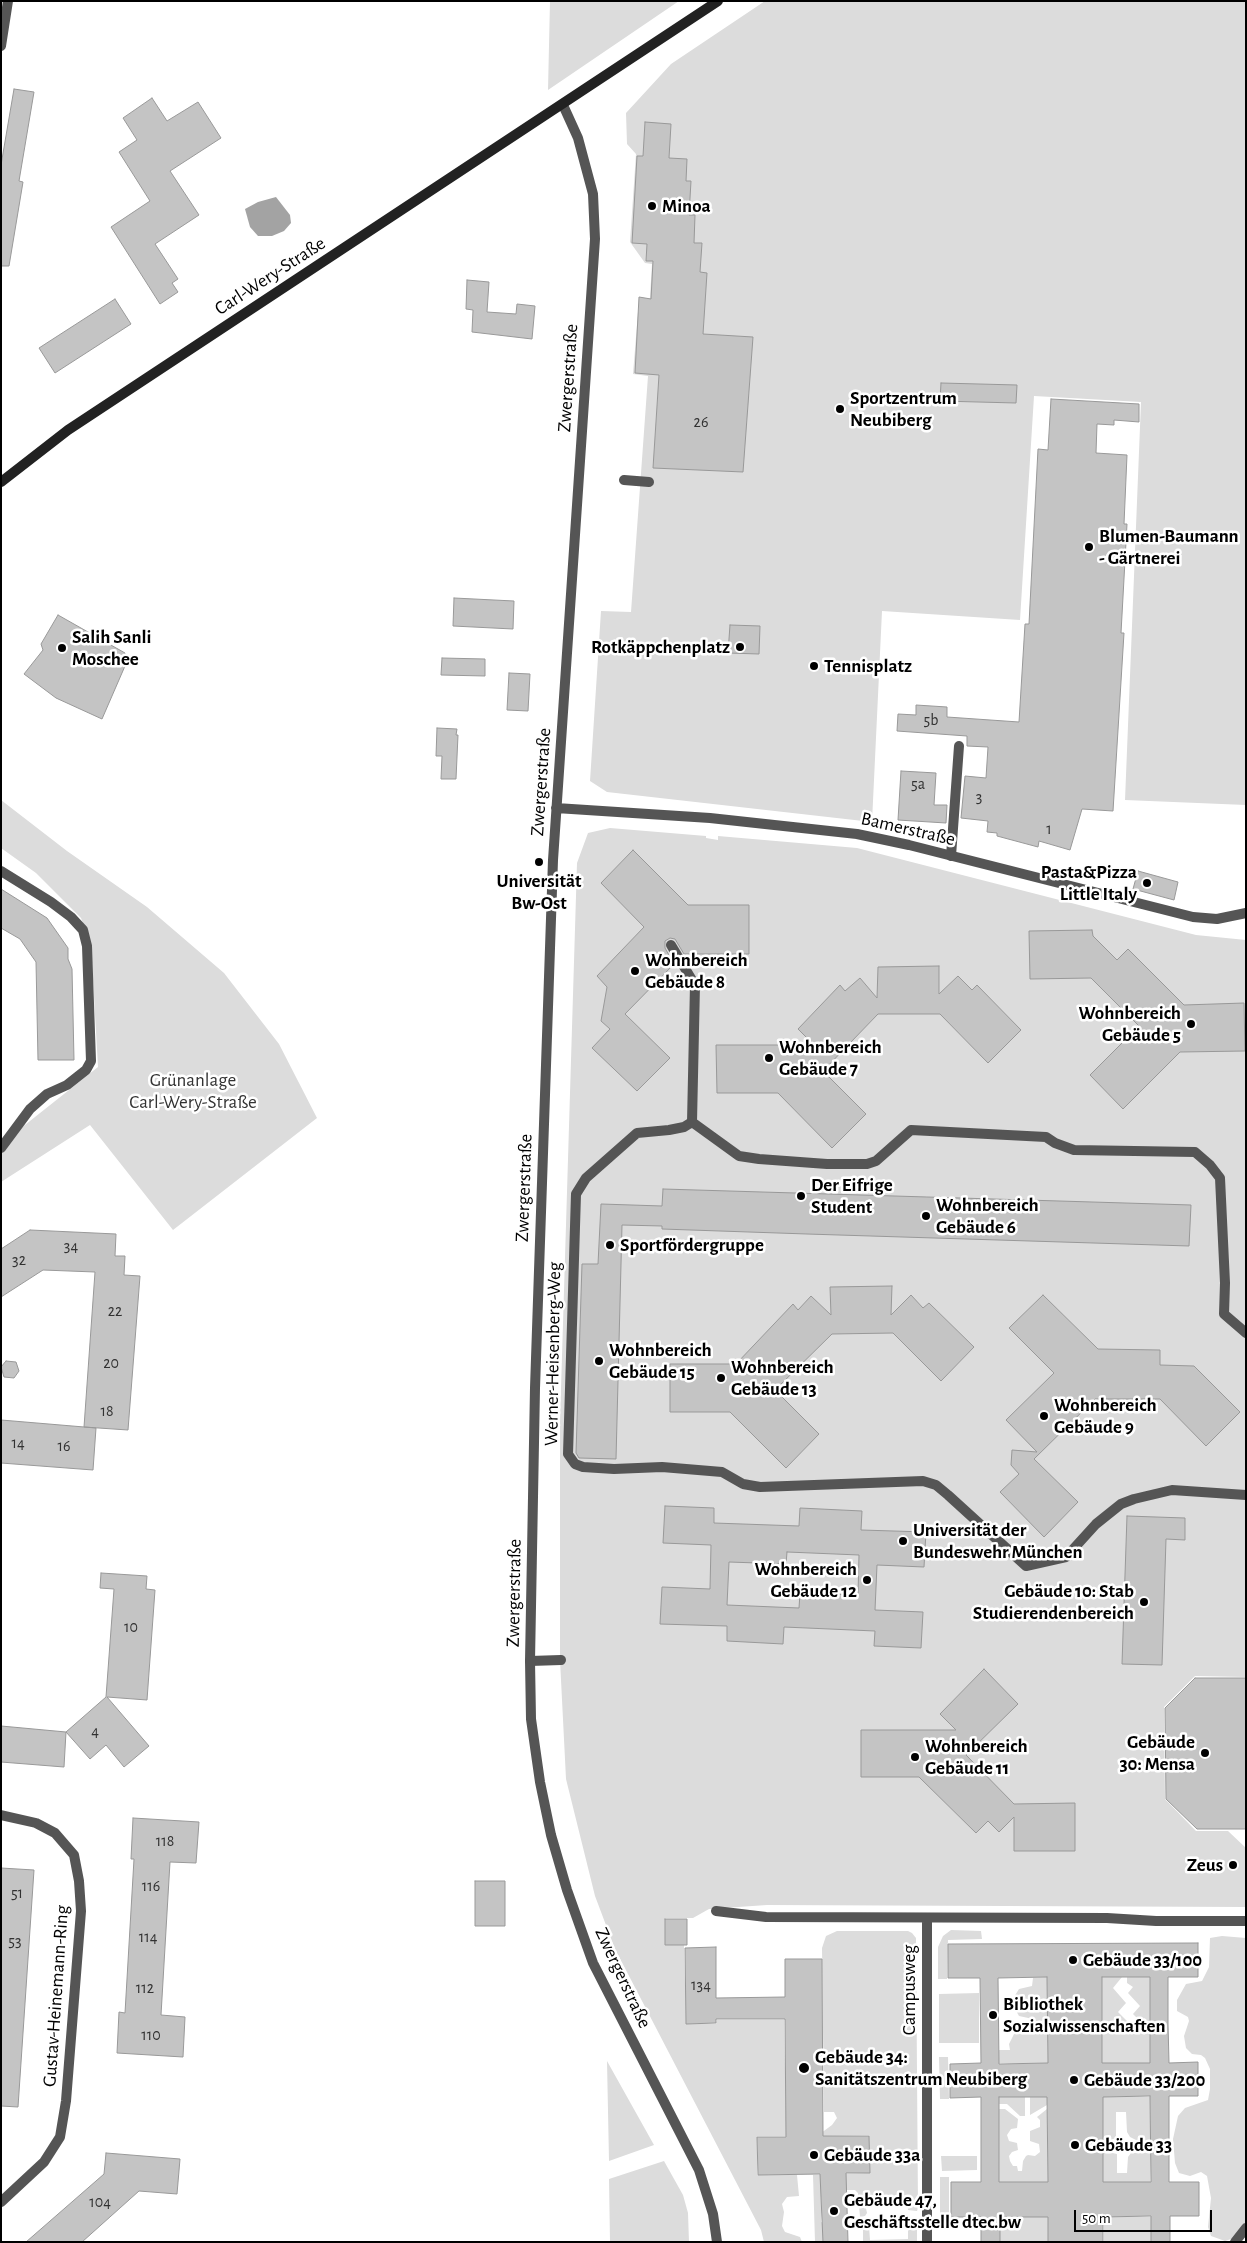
<!DOCTYPE html>
<html>
<head>
<meta charset="utf-8">
<style>
  body { margin:0 }
  #map { position:relative; width:1247px; height:2243px; overflow:hidden; background:#fff; font-family:"Alegreya Sans",sans-serif }
  canvas { display:block }
  .frame { position:absolute; inset:0; border:2px solid #000; pointer-events:none }
  .scale { position:absolute; left:1074px; top:2210px; width:138px; height:22px; box-sizing:border-box; border:2px solid #000; border-top:0; padding-left:6px; font-size:15px; line-height:18px; white-space:nowrap; color:#000; -webkit-text-stroke:4px #fff; paint-order:stroke }
</style>
</head>
<body>
<div id="map">
<canvas width="1247" height="2243"></canvas>
<div class="frame"></div>
<div class="scale">50 m</div>
</div>
<script>
const ctx = document.querySelector('canvas').getContext('2d');
ctx.lineJoin = 'round';
function fillPath(path, color) { ctx.fillStyle = color; ctx.fill(path, 'evenodd'); }
const shape = rows => new Path2D(rows.map(r => 'M' + r).join(''));
function stroke(path, color, width, dash) { ctx.strokeStyle = color; ctx.lineWidth = width; ctx.lineCap = dash ? 'butt' : 'round'; ctx.setLineDash(dash || []); ctx.stroke(path); }
function drawText(font, color, halo, rows, align = 'center') {
  ctx.font = font + ' "Alegreya Sans",sans-serif'; ctx.lineWidth = 5; ctx.setLineDash([]); ctx.textBaseline = 'middle'; ctx.strokeStyle = halo; ctx.fillStyle = color; for (const [text, x, y, turn = 0] of rows) {
    ctx.save(); ctx.translate(x, y); ctx.rotate((+turn || 0) * Math.PI / 180); ctx.textAlign = isNaN(turn) ? turn : align; if (halo) ctx.strokeText(text, 0, 0); ctx.fillText(text, 0, 0); ctx.restore();
  }
}
fillPath(shape([
  [550,1,679,1,548,90],
  [765,1,1246,1,1246,805,1125,800,1141,402,1034,396,1020,620,882,611,872,822,607,792,590,781,601,611,631,612,648,376,633,374,638,312,649,313,652,264,645,263,630,242,636,154,627,144,626,113,671,64],
  [1,800,67,851,147,907,224,973,279,1044,317,1118,173,1230,90,1125,1,1182,1,1144,98,1067,91,944,81,918,36,873,1,848],
  [610,828,706,836,706,838,718,840,718,836,857,848,1196,935,1246,940,1246,1677,1195,1676,1164,1707,1165,1799,1196,1831,1228,1831,1246,1848,1246,1907,767,1905,709,1909,693,1918,665,1918,665,1945,684,1945,686,2024,716,2024,717,2020,784,2020,786,2117,797,2136,757,2136,757,2175,797,2175,799,2196,787,2197,782,2204,784,2212,782,2226,785,2232,800,2237,802,2242,764,2242,761,2230,615,1949,595,1896,566,1779,560,1660,560,1422,577,863,588,833],
  [951,1930,981,1931,982,1939,948,1940,947,1979,938,1979,938,1947,943,1936],
  [837,1931,908,1931,912,1933,916,1938,918,2208,917,2211,908,2210,907,2197,868,2198,865,2204,867,2213,865,2216,860,2217,858,2193,855,2190,821,2190,821,2222,824,2223,823,2242,815,2242,813,2175,870,2173,869,2135,817,2136,832,2125,837,2118,834,2112,824,2112,822,1948,826,1936],
  [1222,1936,1246,1938,1246,2225,1234,2238,1225,2241,1211,2236,1208,2227,1211,2198,1207,2176,1201,2172,1190,2176,1179,2173,1175,2163,1173,2139,1178,2116,1185,2108,1208,2100,1210,2089,1210,2069,1205,2058,1201,2055,1192,2054,1186,2048,1184,2036,1189,2021,1188,2017,1177,2011,1177,2000,1186,1984,1202,1981,1209,1967,1210,1938],
  [1047,1977,1048,2063,999,2063,999,2050,1010,2050,1009,2044,1014,2034,1017,2032,1031,2033,1036,2027,1033,2019,1019,2016,1014,2007,1014,1997,1019,1989,1032,1986,1033,1978],
  [1102,1977,1122,1977,1113,1988,1126,2003,1118,2012,1129,2023,1126,2027,1131,2032,1138,2026,1150,2033,1150,2063,1102,2063],
  [1127,1977,1150,1977,1150,2026,1141,2022,1133,2014,1140,2006,1128,1993,1133,1987,1127,1983],
  [979,1993,979,2043,939,2043,939,1994],
  [939,2057,948,2057,949,2099,940,2099],
  [607,2061,654,2145,609,2161],
  [999,2097,1025,2097,1025,2116,1020,2116,1007,2104,999,2104],
  [1030,2097,1047,2097,1047,2105,1030,2115],
  [1103,2097,1150,2097,1150,2141,1138,2141,1130,2137,1127,2132,1126,2112,1116,2112,1116,2138,1107,2141,1105,2146,1108,2152,1117,2154,1117,2173,1127,2173,1128,2157,1131,2153,1150,2152,1150,2182,1103,2183],
  [999,2109,1005,2109,1018,2119,1017,2128,1011,2129,1007,2135,1009,2141,1017,2143,1018,2150,1012,2152,1009,2156,1010,2161,1013,2166,1017,2166,1018,2171,1022,2171,1023,2161,1026,2156,1028,2155,1035,2156,1040,2152,1039,2144,1030,2141,1030,2131,1040,2127,1040,2120,1037,2117,1047,2109,1048,2182,999,2182],
  [941,2156,977,2156,977,2170,942,2171],
  [664,2161,683,2195,688,2213,689,2242,610,2242,609,2179],
  [940,2177,949,2177,949,2217,940,2217],
  [1000,2217,1048,2217,1048,2242,1000,2242],
  [1104,2217,1151,2217,1151,2242,1104,2242],
  [863,2226,869,2226,870,2240,908,2239,908,2228,917,2227,917,2242,863,2242]
]), '#dcdcdc');
fillPath(shape([
  [276,197,290,215,291,223,284,231,272,236,258,236,250,227,245,209,258,202]
]), '#a3a3a3');
const building = shape([
  [14,89,34,92,19,181,23,182,9,266,1,266,1,165,14,89],
  [152,98,167,121,198,102,221,138,170,171,199,215,155,244,178,279,172,283,178,292,160,304,111,227,150,201,119,152,137,140,123,118,152,98],
  [645,122,671,124,669,158,687,159,686,181,691,181,689,215,695,215,694,243,702,243,700,272,707,273,703,334,753,337,743,472,653,468,659,375,635,373,639,297,651,299,653,261,646,261,647,244,632,243,637,156,643,156,645,122],
  [467,280,489,282,487,312,516,314,517,304,535,306,532,339,472,332,473,310,466,309,467,280],
  [115,299,131,324,55,373,39,348,115,299],
  [941,383,1017,385,1016,403,940,401,941,383],
  [1051,399,1139,404,1139,422,1114,420,1114,425,1097,424,1096,453,1127,455,1124,524,1127,524,1121,633,1124,633,1113,811,1082,809,1070,850,1039,841,1038,847,997,836,997,833,987,832,988,821,961,818,965,776,986,778,988,747,967,746,967,736,897,731,898,714,916,715,916,705,947,707,947,717,1019,722,1025,624,1029,624,1038,449,1048,450,1051,399],
  [454,598,514,601,513,629,453,626,454,598],
  [58,615,125,653,125,666,102,719,56,698,24,674,43,650,41,644,58,615],
  [730,625,760,626,759,654,728,653,730,625],
  [442,658,485,659,485,676,441,675,442,658],
  [509,673,530,674,528,711,507,710,509,673],
  [437,728,457,729,456,735,458,735,456,779,441,779,442,756,436,756,437,728],
  [901,771,936,773,934,805,947,805,946,823,898,820,901,771],
  [633,850,688,905,749,905,749,954,684,954,675,939,670,938,665,941,665,948,674,964,625,1014,670,1058,637,1091,592,1048,610,1029,601,1021,607,987,597,976,644,927,601,883,633,850],
  [1138,871,1178,882,1174,900,1133,889,1138,871],
  [1,889,47,918,68,948,68,959,72,969,74,1060,38,1060,36,962,20,939,1,928,1,889],
  [1092,930,1093,936,1117,960,1128,949,1184,1005,1244,1003,1245,1051,1180,1052,1123,1109,1090,1075,1139,1026,1091,978,1030,979,1029,931,1092,930],
  [939,966,939,994,958,976,972,990,977,985,1021,1030,988,1063,940,1014,878,1014,823,1071,866,1114,832,1148,778,1093,717,1093,716,1045,814,1045,798,1029,840,985,845,991,860,978,877,998,878,967,939,966],
  [663,1189,1191,1205,1189,1246,807,1234,662,1229,662,1226,622,1225,616,1459,579,1458,576,1453,582,1264,598,1264,601,1204,662,1206,663,1189],
  [30,1230,116,1234,115,1256,125,1256,124,1275,140,1276,128,1430,84,1427,95,1272,43,1270,1,1297,1,1249,30,1230],
  [892,1286,891,1315,911,1295,923,1308,929,1303,974,1347,941,1381,893,1333,832,1334,775,1390,819,1434,786,1468,730,1412,670,1412,670,1364,736,1364,793,1304,798,1310,811,1296,831,1315,830,1287,892,1286],
  [1043,1295,1098,1349,1160,1350,1160,1365,1194,1366,1240,1412,1206,1446,1160,1399,1095,1399,1034,1459,1078,1502,1044,1537,1000,1492,1019,1474,1011,1465,1012,1450,1037,1452,1006,1420,1054,1373,1009,1328,1043,1295],
  [6,1361,16,1362,19,1371,14,1378,4,1377,1,1367,6,1361],
  [1,1420,96,1428,93,1470,1,1463,1,1420],
  [665,1506,714,1508,714,1523,799,1526,800,1508,862,1511,861,1530,926,1532,924,1567,877,1565,875,1610,923,1612,921,1648,874,1646,875,1631,784,1627,783,1644,727,1641,727,1626,660,1624,662,1587,710,1589,711,1545,663,1543,665,1506],
  [787,1552,859,1555,858,1595,800,1593,799,1608,727,1605,729,1562,786,1564,787,1552],
  [1127,1516,1185,1518,1185,1540,1166,1539,1162,1665,1122,1664,1127,1516],
  [101,1573,147,1576,146,1589,155,1590,147,1700,107,1697,149,1746,124,1767,106,1745,90,1759,66,1732,106,1697,114,1589,100,1588,101,1573],
  [984,1669,1018,1704,966,1755,1014,1804,1075,1803,1075,1851,1014,1851,1014,1817,999,1832,988,1821,976,1833,919,1777,861,1777,861,1730,956,1730,940,1714,984,1669],
  [1195,1678,1246,1678,1246,1829,1197,1829,1166,1799,1165,1708,1195,1678],
  [1,1726,66,1732,64,1767,1,1762,1,1726],
  [133,1818,199,1822,196,1863,170,1862,161,2015,185,2017,183,2057,117,2053,119,2012,125,2013,134,1859,131,1859,133,1818],
  [1,1868,34,1870,18,2107,1,2106,1,1868],
  [475,1881,505,1881,505,1926,475,1926,475,1881],
  [665,1919,687,1919,687,1945,665,1945,665,1919],
  [1198,1943,1198,1977,1168,1977,1168,2024,1169,2063,1198,2062,1198,2096,1169,2096,1169,2182,1199,2182,1199,2216,1170,2216,1170,2242,1151,2242,1151,2216,1103,2217,1103,2242,1048,2242,1048,2217,1000,2217,1000,2242,981,2242,981,2217,951,2217,951,2182,981,2182,981,2097,950,2098,950,2064,981,2063,980,1978,948,1978,948,1944,1198,1943],
  [1047,1977,1048,2063,999,2064,998,1978,1047,1977],
  [1102,1977,1150,1977,1150,2063,1102,2063,1102,1977],
  [1150,2096,1151,2182,1103,2182,1103,2097,1150,2096],
  [999,2097,1047,2097,1048,2182,999,2182,999,2097],
  [716,1947,716,1998,785,1997,785,1959,822,1959,823,2136,869,2136,870,2173,846,2173,848,2242,823,2242,820,2174,758,2175,757,2137,786,2137,785,2019,716,2019,716,2023,686,2024,685,1948,716,1947],
  [106,2153,180,2159,177,2194,139,2191,82,2242,26,2242,104,2174,106,2153]
]);
fillPath(building, '#c4c4c4');
stroke(building, '#999', 1);
stroke(shape([
  [624,480,649,482],
  [951,856,959,746],
  [1,871,51,902,71,917,83,930,87,946,91,1061,86,1070,67,1085,47,1094,30,1109,1,1148],
  [530,1661,561,1660]
]), '#555', 10);
stroke(shape([
  [1,46,8,1],
  [563,105,578,138,593,194,595,239,553,860,535,1388,530,1661,531,1719,540,1782,551,1835,567,1890,593,1963,699,2170,713,2214,717,2242],
  [556,808,710,818,857,834,909,845,1193,917,1217,919,1246,913],
  [671,945,695,985,692,1122],
  [1246,1333,1224,1314,1225,1283,1220,1178,1210,1165,1195,1152,1074,1150,1055,1143,1046,1137,911,1130,876,1161,867,1164,827,1164,759,1159,739,1156,692,1122,684,1127,669,1130,637,1133,586,1178,576,1194,568,1454,575,1464,583,1467,614,1469,662,1467,722,1472,743,1484,760,1487,923,1481,936,1485,948,1495,1026,1566,1066,1557,1096,1524,1121,1504,1134,1499,1172,1490,1246,1495],
  [1,1815,36,1823,55,1833,74,1855,79,1881,81,1911,66,2101,60,2137,44,2162,1,2202],
  [716,1911,766,1917,1107,1918,1156,1921,1246,1921],
  [927,1918,927,2242],
  [1235,2242,1246,2228]
]), '#555', 10);
stroke(shape([
  [1,482,68,430,718,1]
]), '#222', 10);
for (const [x, y, r, color] of [
  [652,206,5,"#000"],
  [840,409,5,"#000"],
  [1089,547,5,"#000"],
  [740,647,5,"#000"],
  [62,648,5,"#000"],
  [814,666,5,"#000"],
  [539,862,5,"#000"],
  [1147,883,5,"#000"],
  [635,971,5,"#000"],
  [1191,1024,5,"#000"],
  [769,1058,5,"#000"],
  [801,1196,5,"#000"],
  [926,1216,5,"#000"],
  [610,1245,5,"#000"],
  [599,1361,5,"#000"],
  [721,1378,5,"#000"],
  [1044,1416,5,"#000"],
  [903,1541,5,"#000"],
  [867,1580,5,"#000"],
  [1144,1602,5,"#000"],
  [1205,1753,5,"#000"],
  [915,1757,5,"#000"],
  [1233,1865,5,"#000"],
  [1073,1960,5,"#000"],
  [993,2015,5,"#000"],
  [804,2068,6,"#000"],
  [1074,2080,5,"#000"],
  [1075,2145,5,"#000"],
  [814,2155,5,"#000"],
  [834,2211,5,"#000"]
]) { const dot = new Path2D(); dot.arc(x, y, r, 0, 2 * Math.PI); ctx.fillStyle = color; ctx.fill(dot); stroke(dot, '#fff', 2); }
drawText('16px', '#313131', null, [
  ["26",701,422],
  ["5b",931,720],
  ["5a",918,784],
  ["3",979,797],
  ["1",1049,829],
  ["34",71,1246],
  ["32",19,1260],
  ["22",115,1311],
  ["20",111,1363],
  ["18",107,1411],
  ["14",18,1443],
  ["16",64,1446],
  ["10",131,1627],
  ["4",95,1731],
  ["118",165,1841],
  ["116",151,1886],
  ["51",17,1893],
  ["114",148,1937],
  ["53",15,1941],
  ["134",701,1985],
  ["112",145,1988],
  ["110",151,2035],
  ["104",100,2202]
]);
drawText('bold 19px', '#000', '#fff', [
  ["Minoa",662,206],
  ["Sportzentrum",850,398],
  ["Neubiberg",850,420],
  ["Blumen-Baumann",1099,536],
  ["- Gärtnerei",1099,558],
  ["Salih Sanli",72,637],
  ["Moschee",72,659],
  ["Rotkäppchenplatz",730,647,"right"],
  ["Tennisplatz",824,666],
  ["Pasta&Pizza",1137,872,"right"],
  ["Little Italy",1137,894,"right"],
  ["Universität",539,881,"center"],
  ["Bw-Ost",539,903,"center"],
  ["Wohnbereich",645,960],
  ["Gebäude 8",645,982],
  ["Wohnbereich",1181,1013,"right"],
  ["Gebäude 5",1181,1035,"right"],
  ["Wohnbereich",779,1047],
  ["Gebäude 7",779,1069],
  ["Der Eifrige",811,1185],
  ["Student",811,1207],
  ["Wohnbereich",936,1205],
  ["Gebäude 6",936,1227],
  ["Sportfördergruppe",620,1245],
  ["Wohnbereich",609,1350],
  ["Gebäude 15",609,1372],
  ["Wohnbereich",731,1367],
  ["Gebäude 13",731,1389],
  ["Wohnbereich",1054,1405],
  ["Gebäude 9",1054,1427],
  ["Universität der",913,1530],
  ["Bundeswehr München",913,1552],
  ["Wohnbereich",857,1569,"right"],
  ["Gebäude 12",857,1591,"right"],
  ["Gebäude 10: Stab",1134,1591,"right"],
  ["Studierendenbereich",1134,1613,"right"],
  ["Gebäude",1195,1742,"right"],
  ["30: Mensa",1195,1764,"right"],
  ["Wohnbereich",925,1746],
  ["Gebäude 11",925,1768],
  ["Zeus",1223,1865,"right"],
  ["Gebäude 33/100",1083,1960],
  ["Bibliothek",1003,2004],
  ["Sozialwissenschaften",1003,2026],
  ["Gebäude 34:",815,2057],
  ["Sanitätszentrum Neubiberg",815,2079],
  ["Gebäude 33/200",1084,2080],
  ["Gebäude 33",1085,2145],
  ["Gebäude 33a",824,2155],
  ["Gebäude 47,",844,2200],
  ["Geschäftsstelle dtec.bw",844,2222]
], 'left');
drawText('19px', '#000', '#fff', [
  ["Carl-Wery-Straße",270,276,-33],
  ["Zwergerstraße",568,378,-86],
  ["Zwergerstraße",541,782,-86],
  ["Bamerstraße",908,829,13],
  ["Zwergerstraße",524,1188,-88],
  ["Werner-Heisenberg-Weg",553,1354,-89],
  ["Zwergerstraße",514,1593,-89],
  ["Zwergerstraße",623,1978,65],
  ["Campusweg",909,1990,-90],
  ["Gustav-Heinemann-Ring",56,1996,-86]
]);
drawText('19px', '#333', '#fff', [
  ["Grünanlage",193,1080],
  ["Carl-Wery-Straße",193,1102]
]);
</script>
</body>
</html>
